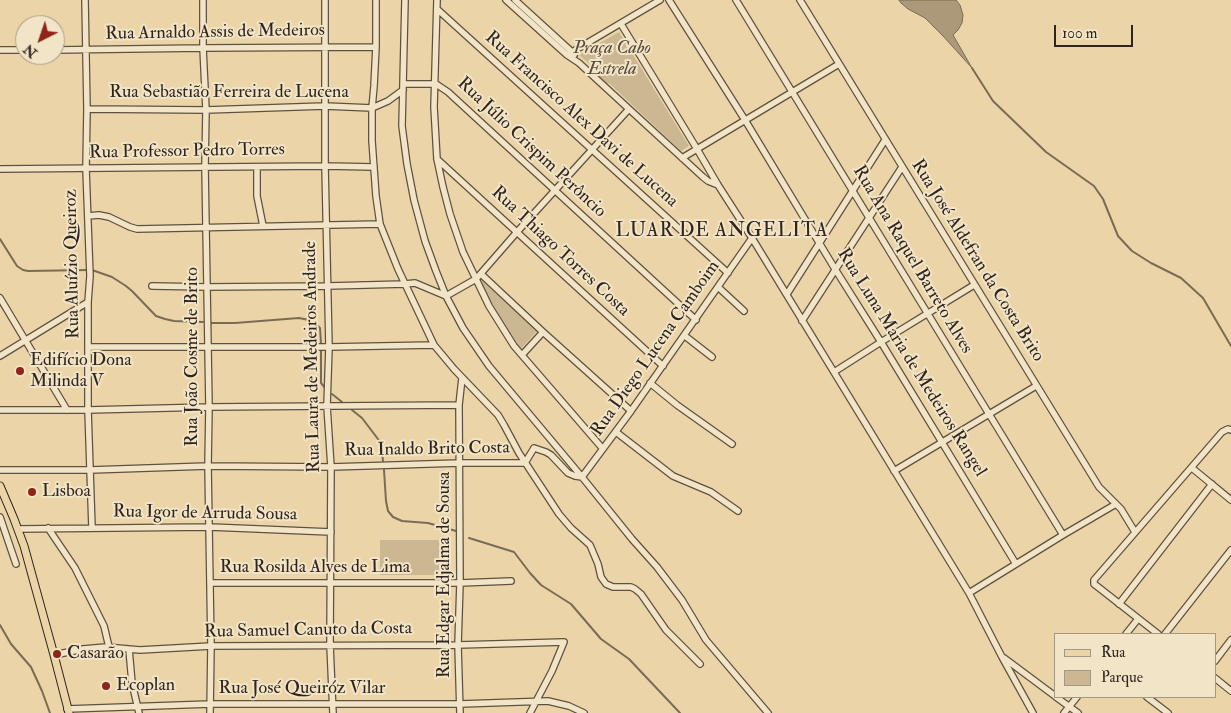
<!DOCTYPE html>
<html>
<head>
<meta charset="utf-8">
<style>
  body { margin:0 }
  #map { position:relative; width:1231px; height:713px; overflow:hidden; background:#ebd5a8; font-family:"IM FELL Double Pica",serif }
  canvas { display:block }
  .legend { position:absolute; left:1054px; top:633px; width:162px; height:65px; box-sizing:border-box; background:#f2e4c6; border:1px solid #a49883; margin:0; padding:6px 9px; list-style:none; font-size:15px; color:#30251e }
  .legend li { display:flex; align-items:center; gap:10px; height:25px }
  .legend b { width:25px; border:1px solid #a49883 }
  .north { position:absolute; left:15px; top:15px; width:50px; height:50px; box-sizing:border-box; background:#f2e4c6; border:1px solid #a49883; border-radius:50%; rotate:221deg; font-size:14px; font-weight:700; line-height:20px; text-align:center; color:#30251e }
  .north::after { content:''; display:block; margin:auto; width:18px; height:22px; background:#8f2418; clip-path:polygon(50% 0,100% 100%,50% 72%,0 100%) }
  .scale { position:absolute; left:1054px; top:25px; width:79px; height:22px; box-sizing:border-box; border:2px solid #30251e; border-top:0; padding-left:6px; font-size:15px; line-height:18px; white-space:nowrap; color:#30251e; -webkit-text-stroke:4px #f2e4c6; paint-order:stroke }
</style>
</head>
<body>
<div id="map">
<canvas width="1231" height="713"></canvas>
<ul class="legend">
<li><b style="height:6px;background:#ebd5a8"></b>Rua</li>
<li><b style="height:14px;background:#cbb791"></b>Parque</li>
</ul>
<div class="north">N</div>
<div class="scale">100 m</div>
</div>
<script>
const ctx = document.querySelector('canvas').getContext('2d');
ctx.lineJoin = 'round';
function fillPath(path, color) { ctx.fillStyle = color; ctx.fill(path, 'evenodd'); }
const shape = rows => new Path2D(rows.map(r => 'M' + r).join(''));
function stroke(path, color, width, dash) { ctx.strokeStyle = color; ctx.lineWidth = width; ctx.lineCap = dash ? 'butt' : 'round'; ctx.setLineDash(dash || []); ctx.stroke(path); }
function drawText(font, color, halo, rows, align = 'center') {
  ctx.font = font + ' "IM FELL Double Pica",serif'; ctx.lineWidth = 4; ctx.setLineDash([]); ctx.textBaseline = 'middle'; ctx.strokeStyle = halo; ctx.fillStyle = color; for (const [text, x, y, turn = 0] of rows) {
    ctx.save(); ctx.translate(x, y); ctx.rotate((+turn || 0) * Math.PI / 180); ctx.textAlign = isNaN(turn) ? turn : align; if (halo) ctx.strokeText(text, 0, 0); ctx.fillText(text, 0, 0); ctx.restore();
  }
}
fillPath(shape([
  [619,32,689,146,681,151,609,83,606,85,589,70,592,66,579,55],
  [481,280,537,331,521,349,508,330,485,292],
  [380,540,439,540,439,575,380,575]
]), '#cbb791');
const water = shape([
  [899,0,956,0,960,5,963,15,962,23,958,30,953,35,972,68,943,36,925,18,908,9,901,3,899,0]
]);
fillPath(water, '#ab9979');
stroke(water, '#7a6b55', 1);
stroke(shape([
  [972,68,993,101,1046,152,1094,186,1103,199,1118,236,1132,251,1151,263,1181,278,1203,298,1231,346],
  [0,239,17,266,23,270,28,271,88,270],
  [92,270,112,277,126,286,132,291,156,316,165,319,174,321,203,322],
  [210,323,235,323,299,318,309,320,316,324,320,328,321,343],
  [321,351,321,383,326,389],
  [332,394,342,402],
  [352,410,362,418,381,443,383,461],
  [384,470,386,501,388,511,393,517,402,521,428,523,456,531],
  [469,538,514,552,530,573,541,585,571,604,601,639,629,659,680,713],
  [0,625,11,644,31,667,42,691,50,713]
]), '#7a6b55', 2);
const minor = shape([
  [85,0,87,109,86,169,90,276,88,302,88,410,92,528],
  [203,0,203,48,206,110,205,167,209,407,208,466,211,646,210,713],
  [325,0,325,166,329,347,327,406,331,467,330,645,333,713],
  [376,0,376,47,374,86,372,108,372,141,376,196,380,224,398,269,434,345,454,369,498,415,504,425,519,453,559,514,571,528,590,545,598,564,601,577,606,584,613,587,631,587,635,589,641,594,666,630,700,664],
  [405,0,402,126,407,164,414,200,425,241,436,271,446,296,463,328,489,366,582,477,632,539,657,567,682,600,706,640,768,713],
  [437,0,434,107,437,159,443,187,450,214,463,252,489,306,514,346,603,449],
  [506,0,567,55,579,63,703,177,708,181,718,185],
  [515,0,572,52,574,55],
  [669,0,745,120,835,269,881,342,1016,564],
  [736,0,1063,535],
  [800,0,1099,487,1121,509,1135,532],
  [437,9,728,273],
  [621,24,697,149,718,185,752,238,969,593,1002,657,1033,713],
  [0,50,25,50],
  [55,50,203,48,376,47],
  [567,55,660,0],
  [403,84,436,84,448,92,696,320],
  [87,109,206,110,325,106,372,108,388,101,403,90],
  [682,158,839,64],
  [437,159,663,366],
  [257,167,257,196,263,226],
  [0,169,325,166,374,167],
  [88,216,99,215,109,217,130,227,137,229,380,224],
  [481,274,543,332,631,411],
  [152,286,207,287,328,286,405,284,415,283,446,296,476,279,517,232,629,109],
  [718,287,744,311],
  [787,294,885,140],
  [0,298,67,410],
  [802,321,902,167],
  [685,336,712,357],
  [89,347,329,347,434,345],
  [522,355,543,332],
  [0,356,88,302],
  [834,372,881,342,974,285],
  [650,383,677,405,732,444],
  [0,410,88,410,209,407,459,405],
  [616,432,673,476,711,492,738,511],
  [1192,468,1231,500],
  [0,470,90,470,208,466,331,467,460,463,525,463,534,448,546,452,551,455,568,473,575,476,582,477,631,411,752,238],
  [894,471,1036,386],
  [0,517,16,564],
  [48,528,75,568,104,626,109,647],
  [18,529,210,527,331,532],
  [210,583,460,583,511,581],
  [969,593,1063,535,1116,504],
  [1119,604,1212,484],
  [1126,634,1138,619],
  [1158,634,1098,587,1094,584,1094,580,1222,432,1228,429,1231,430],
  [1165,634,1231,550],
  [129,649,132,683,139,713],
  [54,655,83,649,106,647,140,650,211,646,458,645,564,642,552,671,530,713],
  [1004,658,1055,696],
  [1215,661,1231,640],
  [1215,678,1231,691],
  [1056,697,1078,713],
  [1147,697,1168,713],
  [67,709,210,704,460,704,548,701,569,706,584,713],
  [460,713,458,645,460,583,459,405,462,378],
  [1064,713,1077,697]
]);
const major = shape([
  [0,486,14,519,24,546,54,655,69,713]
]);
stroke(minor, '#5f5140', 8);
stroke(major, '#30251e', 9);
stroke(minor, '#f2e4c6', 5.5);
stroke(major, '#ebd5a8', 7);
for (const [x, y, r, color] of [
  [20,371,5,"#8f2418"],
  [32,492,5,"#8f2418"],
  [57,654,5,"#8f2418"],
  [106,686,5,"#8f2418"]
]) { const dot = new Path2D(); dot.arc(x, y, r, 0, 2 * Math.PI); ctx.fillStyle = color; ctx.fill(dot); stroke(dot, '#f2e4c6', 2); }
drawText('18px', '#30251e', '#f2e4c6', [
  ["Rua Arnaldo Assis de Medeiros",215,33,-1],
  ["Rua Sebastião Ferreira de Lucena",229,93],
  ["Rua Francisco Alex Davi de Lucena",581,120,42],
  ["Rua Júlio Crispim Perôncio",531,148,43],
  ["Rua Professor Pedro Torres",187,152,-1],
  ["Rua Thiago Torres Costa",560,252,43],
  ["Rua Ana Raquel Barreto Alves",912,260,59],
  ["Rua José Aldefran da Costa Brito",977,261,58],
  ["Rua Aluízio Queiroz",73,264,-91],
  ["Rua Diego Lucena Camboim",656,349,-55],
  ["Rua João Cosme de Brito",193,357,-90],
  ["Rua Laura de Medeiros Andrade",313,357,-91],
  ["Rua Luna Maria de Medeiros Rangel",911,363,58],
  ["Rua Inaldo Brito Costa",427,450,-1],
  ["Rua Igor de Arruda Sousa",205,514,1],
  ["Rua Rosilda Alves de Lima",315,568],
  ["Rua Edgar Edjalma de Sousa",445,575,-90],
  ["Rua Samuel Canuto da Costa",308,631,-1],
  ["Rua José Queiróz Vilar",302,689]
]);
drawText('italic 18px', '#574a3b', '#f2e4c6', [
  ["Praça Cabo",612,49],
  ["Estrela",612,70]
]);
drawText('18px', '#30251e', '#f2e4c6', [
  ["Edifício Dona",30,361],
  ["Milinda V",30,382],
  ["Lisboa",42,492],
  ["Casarão",67,654],
  ["Ecoplan",116,686]
], 'left');
ctx.letterSpacing = '1px';
drawText('19px', '#30251e', '#f2e4c6', [
  ["LUAR DE ANGELITA",722,232]
]);
ctx.letterSpacing = '0px';
</script>
</body>
</html>
